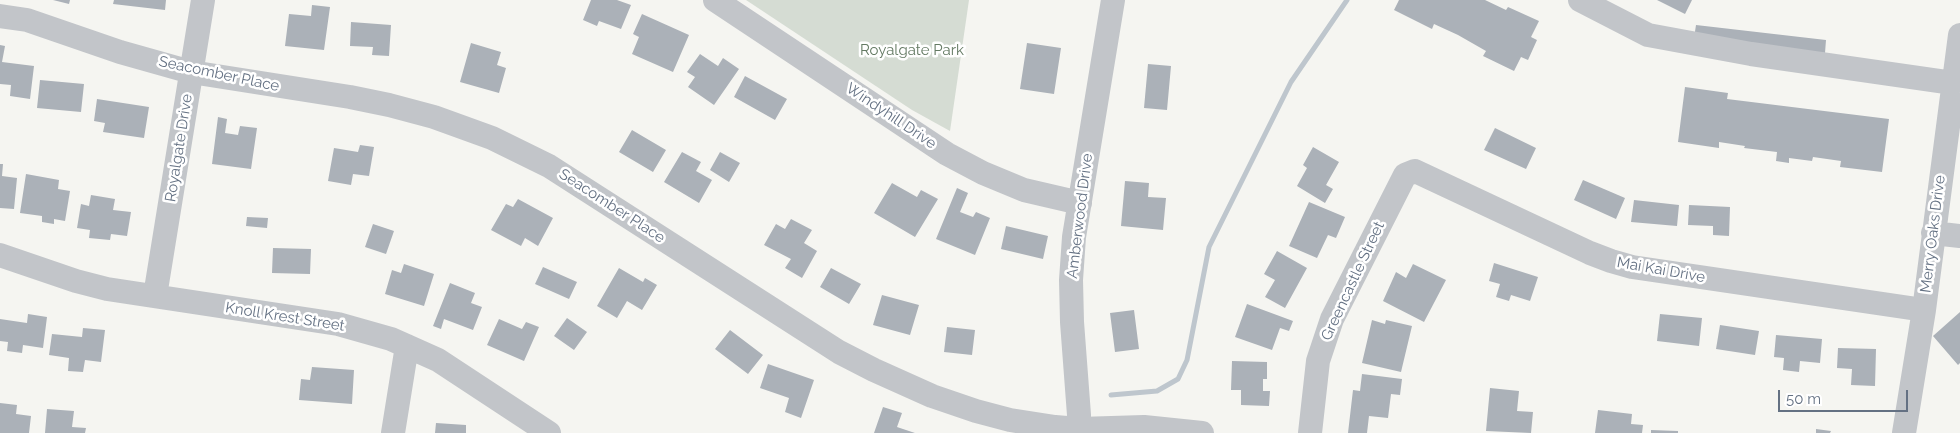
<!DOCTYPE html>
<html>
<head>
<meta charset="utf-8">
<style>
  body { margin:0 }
  #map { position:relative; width:1960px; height:433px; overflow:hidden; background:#f5f5f1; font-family:Raleway,sans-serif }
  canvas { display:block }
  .scale { position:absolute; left:1778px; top:390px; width:130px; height:22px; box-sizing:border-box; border:2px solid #647183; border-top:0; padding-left:6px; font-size:15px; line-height:18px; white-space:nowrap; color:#647183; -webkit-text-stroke:4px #fff; paint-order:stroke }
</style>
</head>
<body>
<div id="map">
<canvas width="1960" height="433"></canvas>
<div class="scale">50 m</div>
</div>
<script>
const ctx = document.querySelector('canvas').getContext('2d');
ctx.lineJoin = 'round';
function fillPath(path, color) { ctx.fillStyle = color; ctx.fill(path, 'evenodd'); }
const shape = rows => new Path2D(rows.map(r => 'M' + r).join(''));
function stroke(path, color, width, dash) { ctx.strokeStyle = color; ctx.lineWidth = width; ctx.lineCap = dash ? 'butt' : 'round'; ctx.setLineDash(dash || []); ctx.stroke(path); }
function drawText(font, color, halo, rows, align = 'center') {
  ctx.font = font + ' Raleway,sans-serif'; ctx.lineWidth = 5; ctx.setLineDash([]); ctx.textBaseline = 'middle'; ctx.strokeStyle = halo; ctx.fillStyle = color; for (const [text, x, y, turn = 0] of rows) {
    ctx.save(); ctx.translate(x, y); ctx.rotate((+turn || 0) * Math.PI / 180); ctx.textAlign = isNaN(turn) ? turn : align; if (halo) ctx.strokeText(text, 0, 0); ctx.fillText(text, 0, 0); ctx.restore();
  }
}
fillPath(shape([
  [746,0,969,0,950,131,912,110]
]), '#d5dcd3');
stroke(shape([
  [1111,395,1157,391,1178,379,1187,360,1209,247,1291,82,1347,0]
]), '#bec6cd', 5);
fillPath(shape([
  [53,0,70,0,69,4],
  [114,0,166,0,165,10,113,4],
  [591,0,617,0,631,5,621,29,599,21,597,26,583,20],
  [1399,0,1485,0,1506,10,1508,7,1539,21,1531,37,1537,40,1528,60,1521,57,1514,71,1483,56,1486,51,1458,35,1434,24,1432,29,1394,10],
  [1657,0,1692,0,1685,14],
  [312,5,330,7,324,50,285,46,289,14,311,16],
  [642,14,689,35,673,72,632,54,639,37,633,34],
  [351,22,391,25,389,56,372,55,373,47,350,46],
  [1696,25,1826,40,1825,53,1694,38],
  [471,43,501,52,497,65,506,68,499,93,460,82],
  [1027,43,1061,48,1054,94,1020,89],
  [0,45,5,46,2,62,34,66,30,99,10,96,11,85,0,84],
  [700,54,718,66,723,58,739,69,714,105,688,87,695,77,687,72],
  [1148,64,1171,66,1167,110,1144,108],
  [745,76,787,99,775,120,734,97],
  [40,80,84,84,81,112,37,108],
  [1685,87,1728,93,1727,99,1889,119,1882,172,1840,167,1841,161,1813,157,1812,161,1789,158,1789,163,1776,161,1777,152,1744,148,1745,146,1719,142,1719,148,1678,142],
  [97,99,149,107,144,138,103,132,105,123,94,121],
  [218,117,227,119,225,133,238,135,240,126,257,128,251,169,212,164],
  [1495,128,1536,148,1526,169,1484,150],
  [632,130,666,150,653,172,619,152],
  [360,145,374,147,369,176,353,174,351,185,328,181,334,148,358,152],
  [1313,147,1339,162,1326,185,1333,189,1325,203,1297,186,1307,168,1303,165],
  [682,152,701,162,696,171,712,180,699,203,664,182],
  [720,152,740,163,729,182,710,170],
  [0,164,3,164,2,176,17,178,14,209,0,208],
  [26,174,59,180,58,189,70,191,65,221,54,219,54,224,42,222,42,216,20,213],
  [1583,180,1625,198,1616,219,1574,200],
  [1125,181,1149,183,1148,197,1166,198,1163,230,1121,226],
  [892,183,917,197,921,190,938,199,915,237,874,213],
  [957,188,968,193,960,212,973,217,976,212,990,218,975,255,936,239],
  [91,195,115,199,113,210,131,212,127,236,111,234,110,240,89,238,90,230,77,228,81,204,89,206],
  [518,199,553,218,538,246,525,238,521,246,491,230,506,204,513,207],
  [1634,200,1679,205,1677,226,1631,222],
  [1309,202,1345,217,1336,238,1328,235,1317,258,1289,246],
  [1689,205,1730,207,1729,236,1713,235,1713,226,1688,225],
  [247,217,268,218,267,228,246,226],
  [791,219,812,230,804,243,817,251,802,278,785,268,791,259,764,245,776,224,785,229],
  [373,224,394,231,386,254,365,247],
  [1006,226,1048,236,1043,259,1001,249],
  [273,248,311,249,310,274,272,273],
  [1277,251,1307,268,1285,308,1265,297,1275,280,1264,274],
  [1494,263,1538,277,1530,301,1511,295,1509,301,1496,297,1500,284,1489,281],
  [404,264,434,274,424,306,385,294,392,270,401,273],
  [1413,264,1446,280,1424,322,1383,301,1396,272,1406,278],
  [543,267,577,282,569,299,535,284],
  [619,268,643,282,645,278,657,285,642,310,627,301,617,318,597,306],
  [831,268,861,284,849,304,820,287],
  [450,283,475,293,471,303,482,307,473,330,444,319,441,329,433,326],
  [882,295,919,305,910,335,873,325],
  [1247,304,1293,321,1289,331,1280,328,1272,350,1235,337],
  [1134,310,1139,349,1115,352,1110,313],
  [1960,312,1960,363,1958,365,1933,336],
  [28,314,47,317,43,348,23,345,22,353,7,351,8,342,0,341,0,319,27,323],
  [1660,314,1702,318,1699,346,1657,341],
  [567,318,587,332,574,350,554,336],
  [499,319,522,329,526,322,539,327,524,361,487,345],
  [1372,320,1385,324,1386,320,1412,326,1401,372,1362,363],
  [1720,325,1759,331,1755,355,1716,349],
  [947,327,975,330,972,355,944,352],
  [83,328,105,330,101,362,85,360,83,372,68,371,69,358,49,355,52,334,82,337],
  [730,330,763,355,748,374,715,349],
  [1776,335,1822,339,1820,363,1800,361,1799,372,1783,370,1784,358,1774,357],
  [1838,348,1876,349,1875,386,1851,385,1852,369,1837,368],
  [1232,361,1267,362,1267,379,1263,379,1263,391,1270,391,1269,406,1241,405,1241,390,1231,390],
  [768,364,814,380,801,418,785,412,789,398,760,388],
  [312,367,354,370,352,404,299,400,301,379,310,380],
  [1362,374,1402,379,1400,395,1391,394,1388,418,1369,416,1367,433,1348,433,1353,390,1360,391],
  [1490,388,1519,391,1517,411,1533,412,1531,433,1486,431],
  [0,403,17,405,16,414,31,416,29,433,0,433],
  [883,407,902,413,897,427,915,433,874,433],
  [47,409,74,411,72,427,86,428,85,433,45,433],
  [1598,410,1632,414,1631,424,1643,425,1642,433,1595,433],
  [436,423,466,425,466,433,435,433],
  [1816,429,1831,431,1830,433,1816,433],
  [1651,430,1678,431,1678,433,1651,433]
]), '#abb1b8');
stroke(shape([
  [715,0,947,154,983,173,1024,190,1080,203],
  [1580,0,1648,35,1751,54,1953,83],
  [0,16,27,20,120,52,191,72,350,97,389,105,434,117,492,138,549,166,839,352,874,370,932,396,976,411,1010,420,1055,427,1079,429,1144,427,1202,433],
  [1933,233,1960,236],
  [0,255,76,281,107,289,338,324,391,339,438,360,549,433],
  [155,296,203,0],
  [393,433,407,346],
  [1078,433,1079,415,1072,322,1071,280,1074,237,1113,0],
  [1310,433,1318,361,1332,319,1405,175,1415,171,1590,253,1611,261,1632,267,1924,310],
  [1904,433,1924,310,1960,35]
]), '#c2c5c9', 24);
drawText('15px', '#647a63', '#fff', [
  ["Royalgate Park",912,50]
]);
drawText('15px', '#647183', '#fff', [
  ["Seacomber Place",219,74,12],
  ["Windyhill Drive",891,116,34],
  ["Royalgate Drive",179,148,-81],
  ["Seacomber Place",612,206,33],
  ["Amberwood Drive",1080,216,-83],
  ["Merry Oaks Drive",1933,234,-83],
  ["Mai Kai Drive",1661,270,10],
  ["Greencastle Street",1353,281,-65],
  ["Knoll Krest Street",285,317,9]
]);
</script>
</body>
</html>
